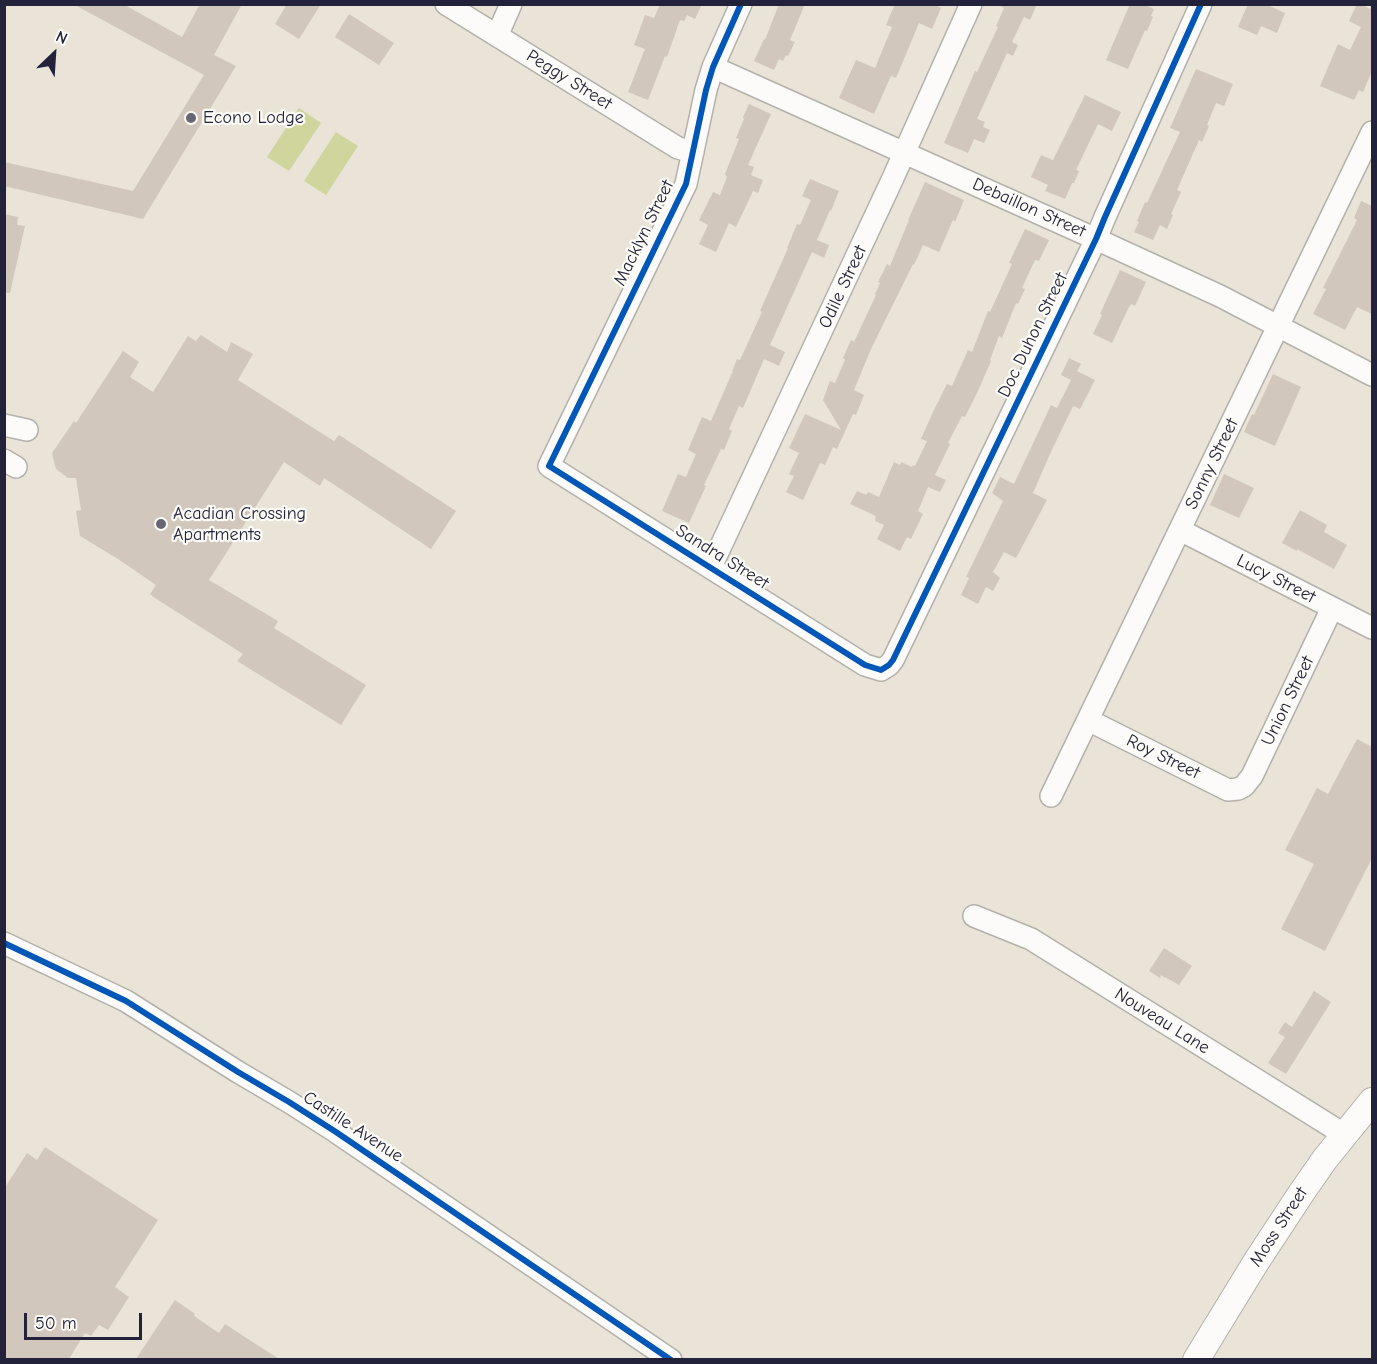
<!DOCTYPE html>
<html>
<head>
<meta charset="utf-8">
<style>
  body { margin:0 }
  #map { position:relative; width:1377px; height:1364px; overflow:hidden; background:#e9e4d7; font-family:"Comic Neue",sans-serif }
  canvas { display:block }
  .frame { position:absolute; inset:0; border:6px solid #22223b; pointer-events:none }
  .north { position:absolute; left:24px; top:24px; width:60px; height:60px; -webkit-text-stroke:4px #fdfcf7; paint-order:stroke; rotate:25deg; font-size:16px; font-weight:700; line-height:24px; text-align:center; color:#22223b }
  .north::after { content:''; display:block; margin:auto; width:21px; height:27px; background:#22223b; clip-path:polygon(50% 0,100% 100%,50% 72%,0 100%) }
  .scale { position:absolute; left:24px; top:1313px; width:118px; height:27px; box-sizing:border-box; border:3px solid #22223b; border-top:0; padding-left:8px; font-size:18px; line-height:21px; white-space:nowrap; color:#22223b; -webkit-text-stroke:4px #fdfcf7; paint-order:stroke }
</style>
</head>
<body>
<div id="map">
<canvas width="1377" height="1364"></canvas>
<div class="frame"></div>
<div class="north">N</div>
<div class="scale">50 m</div>
</div>
<script>
const ctx = document.querySelector('canvas').getContext('2d');
ctx.lineJoin = 'round';
function fillPath(path, color) { ctx.fillStyle = color; ctx.fill(path, 'evenodd'); }
const shape = rows => new Path2D(rows.map(r => 'M' + r).join(''));
function stroke(path, color, width, dash) { ctx.strokeStyle = color; ctx.lineWidth = width; ctx.lineCap = dash ? 'butt' : 'round'; ctx.setLineDash(dash || []); ctx.stroke(path); }
function drawText(font, color, halo, rows, align = 'center') {
  ctx.font = font + ' "Comic Neue",sans-serif'; ctx.lineWidth = 4.5; ctx.setLineDash([]); ctx.textBaseline = 'middle'; ctx.strokeStyle = halo; ctx.fillStyle = color; for (const [text, x, y, turn = 0] of rows) {
    ctx.save(); ctx.translate(x, y); ctx.rotate((+turn || 0) * Math.PI / 180); ctx.textAlign = isNaN(turn) ? turn : align; if (halo) ctx.strokeText(text, 0, 0); ctx.fillText(text, 0, 0); ctx.restore();
  }
}
fillPath(shape([
  [299,108,321,123,289,171,267,157],
  [336,132,358,146,326,195,304,181]
]), '#cfd59c');
fillPath(shape([
  [73,4,123,4,182,37,200,4,242,4,214,55,236,66,143,219,4,186,4,162,133,191,204,75],
  [287,4,321,4,299,39,275,24],
  [660,4,702,4,695,19,687,15,684,21,680,20,667,57,665,56,648,100,628,92,645,49,634,45,645,15,654,18],
  [779,4,805,4,790,40,795,42,788,56,786,55,783,61,779,59,774,70,754,61,764,39,765,40],
  [895,4,933,4,941,8,932,29,919,23,896,78,891,76,874,114,839,98,856,60,875,68,892,27,886,25],
  [997,4,1037,4,1030,20,1024,17,1012,42,1018,45,1013,56,1007,53,977,119,985,122,983,127,990,130,984,143,974,139,968,153,944,143,975,71,977,72,998,27,996,26,1004,8],
  [1130,4,1143,4,1154,9,1151,16,1153,17,1147,31,1145,30,1128,69,1106,60],
  [1248,4,1265,4,1285,13,1277,33,1261,26,1257,35,1238,27],
  [1357,4,1361,4,1370,9,1372,4,1372,71,1363,92,1359,90,1354,100,1320,86,1338,44,1350,50,1361,27,1349,21],
  [349,14,394,43,379,65,335,37],
  [1196,69,1233,84,1224,106,1216,103,1207,125,1209,126,1202,142,1199,140,1177,190,1181,192,1171,214,1173,215,1167,229,1160,225,1153,240,1134,232,1139,222,1137,221,1145,202,1147,203,1180,132,1170,128],
  [1085,95,1121,112,1112,131,1098,124,1076,170,1079,171,1074,183,1072,183,1065,199,1045,191,1048,185,1031,177,1041,155,1053,160],
  [749,104,771,114,748,165,754,167,751,175,763,180,758,193,753,191,736,227,729,223,716,252,699,244,708,225,699,220,713,192,720,195,727,177,725,174,739,139,736,138,744,119,743,117],
  [810,179,839,191,831,211,830,210,817,240,829,245,824,258,812,252,770,345,785,352,779,366,764,359,743,408,739,406,729,429,732,431,724,450,721,449,704,485,706,486,689,523,662,511,678,474,686,477,696,454,688,450,702,417,711,421,733,371,732,371,737,359,740,360,762,312,760,311,788,248,787,248,797,224,800,225,811,200,802,196],
  [925,182,964,200,955,222,953,220,939,252,923,245,914,265,913,264,871,349,854,390,864,395,856,415,853,414,837,449,833,447,825,465,820,463,803,500,786,492,794,476,789,474,799,453,789,448,805,414,841,430,823,400,830,381,835,383,845,360,843,358,851,340,854,342,876,295,875,294,880,283,878,282,887,264,890,266,909,220,908,220],
  [1361,201,1372,206,1372,314,1357,307,1345,330,1313,314,1326,289,1323,288,1357,220,1354,218],
  [4,214,18,217,17,225,25,226,10,293,4,293],
  [1025,229,1049,240,1039,261,1035,260,1022,288,1025,289,1018,304,1016,303,1002,338,999,336,990,360,991,361,978,391,965,417,962,416,948,443,950,444,935,475,946,480,940,492,928,487,918,511,923,514,911,539,907,537,900,551,877,539,884,525,875,521,876,516,850,504,857,491,866,495,868,492,879,497,894,462,900,465,901,462,912,467,913,465,915,466,927,441,921,439,933,412,947,384,952,386,968,350,972,352,988,311,990,312,1012,264,1009,263],
  [1120,270,1146,282,1135,306,1131,304,1128,309,1112,343,1093,334,1102,315,1100,314],
  [201,335,227,352,231,342,253,354,238,380,334,441,339,435,456,511,431,549,324,478,320,486,284,462,209,580,278,621,274,628,366,685,341,725,237,661,243,654,155,598,150,594,156,585,118,559,80,536,76,511,81,510,76,478,68,478,56,469,52,453,74,421,76,423,123,351,139,362,130,377,153,392,188,336,196,341],
  [1069,358,1081,364,1077,371,1095,380,1080,409,1073,406,1050,454,1033,493,1047,500,1016,558,1004,552,993,572,1000,578,993,591,986,587,978,604,961,595,969,578,966,577,1003,501,992,493,1000,477,1014,484,1051,405,1057,408,1071,380,1061,375],
  [1273,374,1301,387,1275,446,1244,432,1252,414,1254,415],
  [1224,474,1254,488,1239,518,1210,505],
  [1300,510,1327,525,1324,532,1347,545,1334,569,1297,549,1297,551,1282,543],
  [1357,739,1372,747,1372,858,1325,951,1281,929,1314,864,1285,850,1317,788,1328,794],
  [1164,948,1192,966,1179,985,1165,977,1165,978,1161,975,1160,978,1149,971],
  [1314,991,1331,1002,1286,1074,1268,1063,1285,1037,1278,1033,1285,1022,1292,1027],
  [45,1147,158,1220,115,1287,129,1297,108,1330,99,1325,91,1336,85,1333,69,1359,4,1359,4,1189,27,1153,37,1160],
  [175,1300,195,1314,194,1316,219,1333,225,1324,279,1359,136,1359]
]), '#d1c7bc');
const minor = shape([
  [446,4,678,148,693,152],
  [741,4,713,67,706,90,686,184,549,466,865,665,881,670,889,665,893,660,1096,239,1105,217,1201,4],
  [497,36,511,4],
  [713,67,1096,239,1220,296,1372,375],
  [4,425,27,430],
  [4,460,16,467],
  [1180,530,1372,628],
  [711,567,893,178,971,4],
  [1088,720,1228,790,1238,789,1244,786,1252,776,1332,608],
  [1051,796,1372,132],
  [974,916,1031,939,1345,1135],
  [4,943,126,1001,238,1072,289,1102,336,1132,671,1360]
]);
const major = shape([
  [1196,1360,1256,1262,1302,1192,1325,1159,1372,1101]
]);
stroke(minor, '#b4b1ab', 24);
stroke(major, '#b4b1ab', 28);
stroke(minor, '#fcfbf9', 21);
stroke(major, '#fcfbf9', 26);
stroke(shape([
  [741,4,713,67,706,90,686,184,549,466,865,665,881,670,889,665,893,660,1096,239,1105,217,1201,4],
  [4,943,126,1001,238,1072,289,1102,336,1132,671,1360]
]), '#0057b8', 6);
for (const [x, y, r, color] of [
  [191,118,6,"#686672"],
  [161,524,6,"#686672"]
]) { const dot = new Path2D(); dot.arc(x, y, r, 0, 2 * Math.PI); ctx.fillStyle = color; ctx.fill(dot); stroke(dot, '#fdfcf7', 2); }
drawText('18px', '#22223b', '#fdfcf7', [
  ["Peggy Street",569,80,32],
  ["Debaillon Street",1029,208,24],
  ["Macklyn Street",644,233,-64],
  ["Odile Street",843,287,-65],
  ["Doc Duhon Street",1033,335,-64],
  ["Sonny Street",1212,464,-64],
  ["Sandra Street",722,557,32],
  ["Lucy Street",1276,579,27],
  ["Union Street",1288,701,-64],
  ["Roy Street",1163,757,26],
  ["Nouveau Lane",1162,1021,32],
  ["Castille Avenue",353,1127,33],
  ["Moss Street",1279,1227,-57]
]);
drawText('18px', '#22223b', '#fdfcf7', [
  ["Econo Lodge",203,118],
  ["Acadian Crossing",173,514],
  ["Apartments",173,535]
], 'left');
</script>
</body>
</html>
